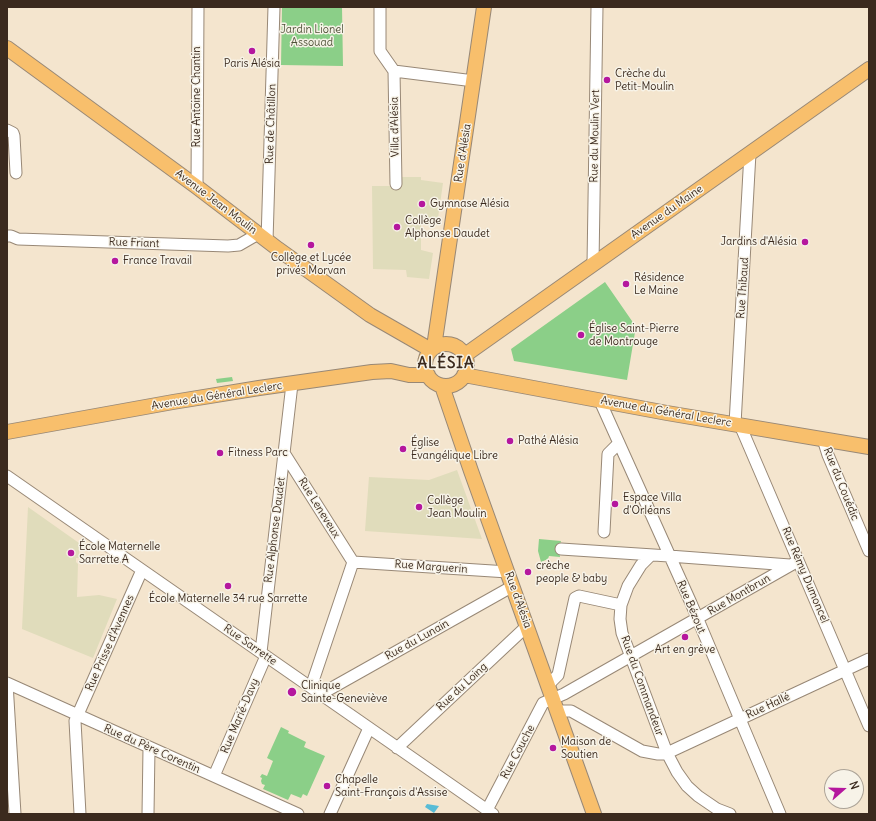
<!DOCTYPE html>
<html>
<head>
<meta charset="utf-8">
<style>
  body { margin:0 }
  #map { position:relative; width:876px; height:821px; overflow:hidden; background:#f4e5ce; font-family:Delius,sans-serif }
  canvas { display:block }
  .frame { position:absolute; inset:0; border:8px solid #3b2a1e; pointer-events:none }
  .north { position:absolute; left:824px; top:769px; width:40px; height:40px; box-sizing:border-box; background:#f7f3e8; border:1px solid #aca397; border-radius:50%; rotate:70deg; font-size:11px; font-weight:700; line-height:16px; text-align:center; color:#3b2a1e }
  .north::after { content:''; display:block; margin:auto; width:14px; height:18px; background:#b5179e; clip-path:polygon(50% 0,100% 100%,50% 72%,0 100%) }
</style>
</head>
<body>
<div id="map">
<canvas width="876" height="821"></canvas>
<div class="frame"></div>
<div class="north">N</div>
</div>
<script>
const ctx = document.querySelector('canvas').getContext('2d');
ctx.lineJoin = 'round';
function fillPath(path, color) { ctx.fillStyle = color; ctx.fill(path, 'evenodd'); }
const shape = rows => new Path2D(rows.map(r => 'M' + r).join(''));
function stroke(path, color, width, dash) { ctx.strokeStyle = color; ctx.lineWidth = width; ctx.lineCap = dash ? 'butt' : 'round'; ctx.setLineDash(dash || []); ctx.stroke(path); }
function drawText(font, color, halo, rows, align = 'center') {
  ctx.font = font + ' Delius,sans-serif'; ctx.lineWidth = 3; ctx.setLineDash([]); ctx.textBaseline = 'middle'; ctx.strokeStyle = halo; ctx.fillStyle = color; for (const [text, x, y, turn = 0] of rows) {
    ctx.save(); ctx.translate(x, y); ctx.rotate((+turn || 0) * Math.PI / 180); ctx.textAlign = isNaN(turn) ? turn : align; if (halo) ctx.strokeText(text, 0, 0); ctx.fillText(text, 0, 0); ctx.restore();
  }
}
fillPath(shape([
  [401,177,421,177,421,180,443,183,437,225,421,223,421,250,433,253,429,279,407,277,406,270,373,269,372,186,401,186],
  [457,470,482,539,365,531,369,477,429,480],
  [28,507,79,543,79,558,76,558,76,562,78,564,77,597,99,595,117,599,93,658,22,629]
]), '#e0dcbb');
fillPath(shape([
  [282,7,342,7,343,66,281,65],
  [605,282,632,321,635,332,627,380,514,361,511,349],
  [232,377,233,381,217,383,216,379],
  [539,539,561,541,559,549,560,557,549,556,548,559,541,562,538,551],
  [281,727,289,731,288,733,306,742,304,747,325,756,307,796,303,794,301,798,291,794,288,800,263,789,265,785,262,784,261,781,262,778,260,777,262,774,267,776,273,761,267,758]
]), '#8bcf88');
fillPath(shape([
  [427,804,439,806,434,813,425,807]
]), '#58bcd6');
const minor = shape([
  [380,7,380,51,394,71,474,81],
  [394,71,396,184],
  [7,130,13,133,14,136,16,173],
  [197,187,198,7],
  [7,236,11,236,18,239,228,246,239,245,258,234],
  [267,241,274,7],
  [593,264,597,7],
  [600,401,691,603,780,814],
  [735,424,750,153],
  [740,425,869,726],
  [823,439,828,455,869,551],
  [284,453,353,562],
  [7,476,493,814],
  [604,532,608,454,619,443],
  [561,549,669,556,790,565],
  [651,555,641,565,628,586,621,605,620,619,622,633,667,753,677,772,687,786,698,796,717,809,730,814],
  [353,562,508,572],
  [261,652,292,384],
  [7,683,298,814],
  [7,683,15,814],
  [548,685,558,675,575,598,579,596,621,605],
  [311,687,353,562],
  [321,694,513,586],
  [558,711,571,711,642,751,658,754,665,754,869,659],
  [397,748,527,626],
  [214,776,266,656],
  [487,810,543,703,564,694,798,561],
  [80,814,75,721,142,570],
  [148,814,149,748],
  [330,814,369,728]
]);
const major = shape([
  [7,48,197,187,278,249,370,315,431,350],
  '425 365a21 21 0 1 1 42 0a21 21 0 1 1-42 0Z',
  [434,347,484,7],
  [465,355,869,69],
  [464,375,667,413,869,447],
  [442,386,471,471,594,814],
  [7,432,173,402,259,388,372,372,391,371,409,375,428,375]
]);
stroke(minor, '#988876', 13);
stroke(major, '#988876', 16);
stroke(minor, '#fff', 11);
stroke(major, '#f8bf6c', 14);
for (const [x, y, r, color] of [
  [252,51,4,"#b5179e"],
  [607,80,4,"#b5179e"],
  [422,204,4,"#b5179e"],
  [397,227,4,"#b5179e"],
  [805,242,4,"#b5179e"],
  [311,245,4,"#b5179e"],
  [115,261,4,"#b5179e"],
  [626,284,4,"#b5179e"],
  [581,335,4,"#b5179e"],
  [510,441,4,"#b5179e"],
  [403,449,4,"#b5179e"],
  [220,453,4,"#b5179e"],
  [615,504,4,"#b5179e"],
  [419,507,4,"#b5179e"],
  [71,553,4,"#b5179e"],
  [528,572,4,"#b5179e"],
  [228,586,4,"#b5179e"],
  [685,637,4,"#b5179e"],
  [292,692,5,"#b5179e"],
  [553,748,4,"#b5179e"],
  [327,786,4,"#b5179e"]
]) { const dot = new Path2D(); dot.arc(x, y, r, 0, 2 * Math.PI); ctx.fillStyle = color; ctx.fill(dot); stroke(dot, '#f7f3e8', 1.5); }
drawText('11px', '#4f5338', '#f7f3e8', [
  ["Jardin Lionel",312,30],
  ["Assouad",312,43]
]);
drawText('11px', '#3b2a1e', '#f7f3e8', [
  ["Paris Alésia",252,64,"center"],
  ["Crèche du",615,74],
  ["Petit-Moulin",615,87],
  ["Gymnase Alésia",430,204],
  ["Collège",405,221],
  ["Alphonse Daudet",405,234],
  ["Jardins d'Alésia",797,242,"right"],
  ["Collège et Lycée",311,258,"center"],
  ["privés Morvan",311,271,"center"],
  ["France Travail",123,261],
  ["Résidence",634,278],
  ["Le Maine",634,291],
  ["Église Saint-Pierre",589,329],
  ["de Montrouge",589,342],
  ["Pathé Alésia",518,441],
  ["Église",411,443],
  ["Évangélique Libre",411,456],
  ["Fitness Parc",228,453],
  ["Espace Villa",623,498],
  ["d'Orléans",623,511],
  ["Collège",427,501],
  ["Jean Moulin",427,514],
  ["École Maternelle",79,547],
  ["Sarrette A",79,560],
  ["crèche",536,566],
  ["people & baby",536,579],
  ["École Maternelle 34 rue Sarrette",228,599,"center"],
  ["Art en grève",685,650,"center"],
  ["Clinique",301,686],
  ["Sainte-Geneviève",301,699],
  ["Maison de",561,742],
  ["Soutien",561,755],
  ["Chapelle",335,780],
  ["Saint-François d'Assise",335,793]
], 'left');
drawText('11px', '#3b2a1e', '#f7f3e8', [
  ["Rue Antoine Chantin",197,97,-90],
  ["Rue de Châtillon",271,124,-88],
  ["Villa d'Alésia",395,127,-91],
  ["Rue du Moulin Vert",595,136,-89],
  ["Rue d'Alésia",463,153,-81],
  ["Avenue Jean Moulin",216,202,37],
  ["Avenue du Maine",667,212,-35],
  ["Rue Friant",134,243,2],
  ["Rue Thibaud",743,288,-86],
  ["Avenue du Général Leclerc",217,396,-9],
  ["Avenue du Général Leclerc",666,412,10],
  ["Rue du Couédic",841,484,68],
  ["Rue Leneveux",319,508,58],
  ["Rue Alphonse Daudet",275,530,-83],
  ["Rue Marguerin",431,567,4],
  ["Rue Rémy Dumoncel",805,575,67],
  ["Rue Montbrun",739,595,-30],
  ["Rue d'Alésia",518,600,70],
  ["Rue Bézout",691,607,67],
  ["Rue du Lunain",417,640,-29],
  ["Rue Prisse d'Avennes",110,643,-66],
  ["Rue Sarrette",250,645,35],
  ["Rue du Commandeur",642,686,70],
  ["Rue du Loing",462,687,-43],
  ["Rue Hallé",768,706,-25],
  ["Rue Marié-Davy",240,716,-67],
  ["Rue du Père Corentin",152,749,24],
  ["Rue Couche",518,752,-62]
]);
ctx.letterSpacing = '1px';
drawText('bold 15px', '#3b2a1e', '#f7f3e8', [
  ["ALÉSIA",446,364]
]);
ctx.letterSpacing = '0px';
</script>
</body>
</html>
